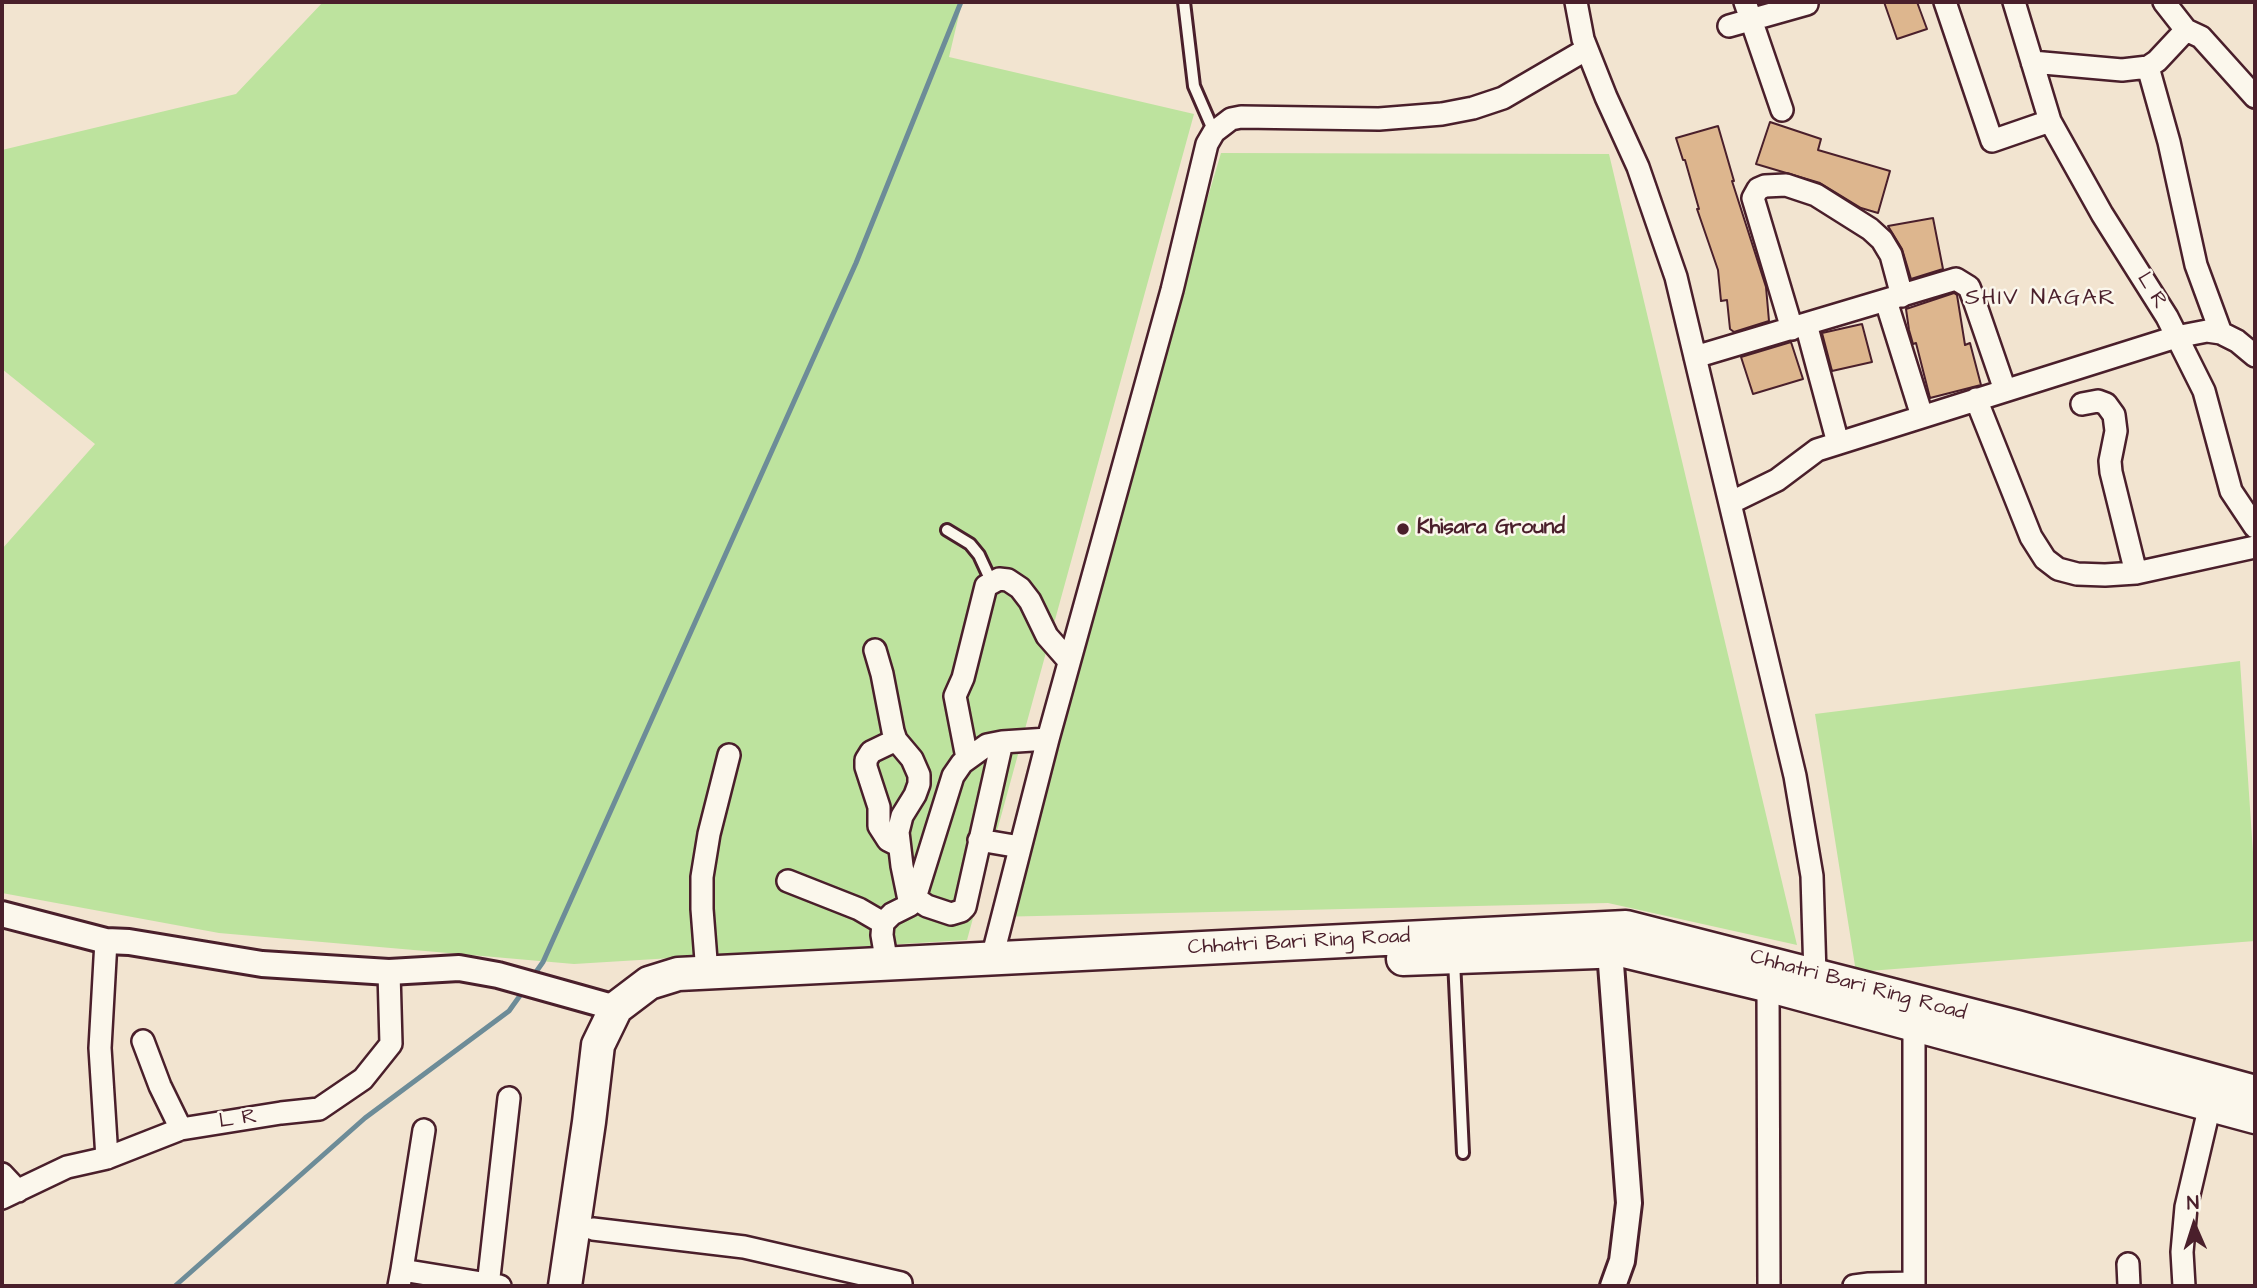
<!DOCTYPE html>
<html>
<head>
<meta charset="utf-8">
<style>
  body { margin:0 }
  #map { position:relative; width:2257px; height:1288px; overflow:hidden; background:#f2e4d0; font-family:"Architects Daughter",sans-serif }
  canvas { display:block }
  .frame { position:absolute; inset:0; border:4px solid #4a1f2b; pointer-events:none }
  .north { position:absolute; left:2159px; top:1190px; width:70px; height:70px; -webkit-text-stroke:5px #fbf7ec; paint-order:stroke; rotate:357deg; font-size:19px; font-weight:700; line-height:28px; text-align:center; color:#4a1f2b }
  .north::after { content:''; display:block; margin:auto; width:24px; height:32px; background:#4a1f2b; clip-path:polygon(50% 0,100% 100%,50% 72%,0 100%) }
</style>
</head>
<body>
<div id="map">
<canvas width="2257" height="1288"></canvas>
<div class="frame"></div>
<div class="north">N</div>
</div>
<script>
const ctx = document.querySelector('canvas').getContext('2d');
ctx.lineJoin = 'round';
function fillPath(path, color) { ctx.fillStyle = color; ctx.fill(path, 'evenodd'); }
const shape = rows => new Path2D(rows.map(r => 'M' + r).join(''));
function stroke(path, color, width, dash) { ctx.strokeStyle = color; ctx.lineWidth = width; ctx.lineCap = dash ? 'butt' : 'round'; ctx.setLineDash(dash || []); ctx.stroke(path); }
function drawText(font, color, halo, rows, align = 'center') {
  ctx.font = font + ' "Architects Daughter",sans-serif'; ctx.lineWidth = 5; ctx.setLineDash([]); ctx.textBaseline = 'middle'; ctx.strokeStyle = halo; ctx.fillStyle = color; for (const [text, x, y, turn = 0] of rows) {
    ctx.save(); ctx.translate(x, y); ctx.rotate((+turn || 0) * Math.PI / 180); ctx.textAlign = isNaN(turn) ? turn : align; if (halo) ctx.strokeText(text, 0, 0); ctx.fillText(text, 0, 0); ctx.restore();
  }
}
fillPath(shape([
  [323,2,962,2,949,57,1194,114,967,940,574,964,219,933,2,893,2,549,95,444,2,369,2,150,236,94],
  [1221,153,1609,154,1797,945,1608,903,993,917],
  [2240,661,2255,882,2255,941,1856,972,1815,714]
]), '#bde39e');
stroke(shape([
  [531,979,543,962,856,263,961,2],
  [175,1286,365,1118,509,1011,524,990]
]), '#6d8c98', 5);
const building = shape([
  [1884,2,1917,2,1927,29,1897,39,1884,2],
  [1770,122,1821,139,1818,150,1890,171,1878,213,1861,208,1820,183,1756,164,1770,122],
  [1718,126,1734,181,1732,181,1766,287,1769,321,1734,332,1730,329,1727,300,1721,301,1718,270,1697,209,1699,209,1685,160,1683,160,1676,138,1718,126],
  [1933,218,1943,269,1911,279,1902,249,1888,226,1933,218],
  [1954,293,1957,295,1965,345,1970,343,1981,385,1930,398,1916,343,1913,344,1909,330,1906,309,1954,293],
  [1862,324,1872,362,1832,371,1822,333,1862,324],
  [1791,342,1803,379,1753,394,1741,357,1791,342]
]);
fillPath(building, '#ddb68e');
stroke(building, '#4a1f2b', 2);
const service = shape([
  [1184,2,1194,86,1214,132],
  [947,530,970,544,979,555,991,581],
  [1454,960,1463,1153]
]);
const minor = shape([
  [1576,2,1583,39,1606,97,1638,167,1676,277,1795,776,1812,876,1815,975],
  [1745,2,1782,110],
  [1945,2,1992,141,2050,121],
  [2014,2,2050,121,2102,214,2167,317,2204,391,2231,491,2255,527],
  [2164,2,2186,30],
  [1729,26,1807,4,1806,2],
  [2032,62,2122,70,2148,67,2157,61,2186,30,2201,37,2255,97],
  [2148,67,2169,142,2196,265,2221,333],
  [1886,301,1922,416],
  [1806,324,1838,443],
  [1792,329,1753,198,1758,189,1765,186,1786,185,1816,195,1870,229,1882,240,1891,255,1902,296],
  [1695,357,1956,279,1969,287,1974,300,2005,390],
  [1976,399,2031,537,2045,559,2058,569,2077,574,2105,575,2136,573,2255,547],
  [2082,404,2098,401,2106,404,2114,415,2116,431,2110,461,2111,472,2136,573],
  [1730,503,1777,480,1817,450,2176,337,2207,331,2221,333,2237,341,2255,356],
  [875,650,882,674,893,731,896,740,912,759,919,775,919,784,915,795,902,816,898,832,902,866,910,905],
  [896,740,871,752,866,760,866,767,879,807,879,826,888,840,898,845],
  [967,758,955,696,963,678,986,586,999,579,1008,580,1020,588,1030,601,1047,636,1069,661],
  [979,840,1020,847],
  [788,881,859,909,883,923],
  [915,898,927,906,951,914,961,911,965,907,1002,742],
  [106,941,100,1048,107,1158],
  [992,958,1048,739,1172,290,1207,144,1214,132,1231,119,1241,117,1379,119,1442,114,1473,108,1503,98,1587,49],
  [887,964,882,935,883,923,892,914,910,905,915,898,953,776,962,763,987,745,1002,742,1048,739],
  [707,973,702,909,702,877,709,834,729,755],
  [1768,986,1769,1286],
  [1914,1024,1914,1286],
  [143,1041,160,1086,181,1129],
  [2,1174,18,1191],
  [2,1198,67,1167,107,1158,181,1129,281,1113,319,1109,363,1079,391,1044,389,972],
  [593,1229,744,1247,901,1283],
  [2128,1264,2129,1286],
  [402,1270,424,1130],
  [399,1286,402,1270,500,1286],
  [488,1286,509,1098],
  [1854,1286,1869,1284,1914,1283],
  [2184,1286,2182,1252,2186,1207,2210,1105]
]);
const tertiary = shape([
  [2,914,106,941,129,942,262,964,389,972,459,968,498,975,616,1008],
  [1610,951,1629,1203,1622,1261,1613,1286]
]);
const primary = shape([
  [1403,959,1624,951,1774,987,2255,1117],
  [565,1286,589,1122,598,1045,616,1008,649,983,678,974,1626,927,2017,1027,2255,1092]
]);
stroke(service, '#4a1f2b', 16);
stroke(minor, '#4a1f2b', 26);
stroke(tertiary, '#4a1f2b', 30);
stroke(primary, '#4a1f2b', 37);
stroke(service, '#fbf7ec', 10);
stroke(minor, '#fbf7ec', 21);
stroke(tertiary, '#fbf7ec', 24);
stroke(primary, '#fbf7ec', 32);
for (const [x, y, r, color] of [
  [1403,529,7,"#4a1f2b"]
]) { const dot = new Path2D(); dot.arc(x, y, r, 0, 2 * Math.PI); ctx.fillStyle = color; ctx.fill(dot); stroke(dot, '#fbf7ec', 2.5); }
drawText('21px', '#4a1f2b', '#fbf7ec', [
  ["L R",2151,291,58],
  ["Chhatri Bari Ring Road",1299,943,-3],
  ["Chhatri Bari Ring Road",1858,986,15],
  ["L R",238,1120,-9]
]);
drawText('bold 21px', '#4a1f2b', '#fbf7ec', [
  ["Khisara Ground",1417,529]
], 'left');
ctx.letterSpacing = '2px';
drawText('23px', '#4a1f2b', '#fbf7ec', [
  ["SHIV NAGAR",2041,299]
]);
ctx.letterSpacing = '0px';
</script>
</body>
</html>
